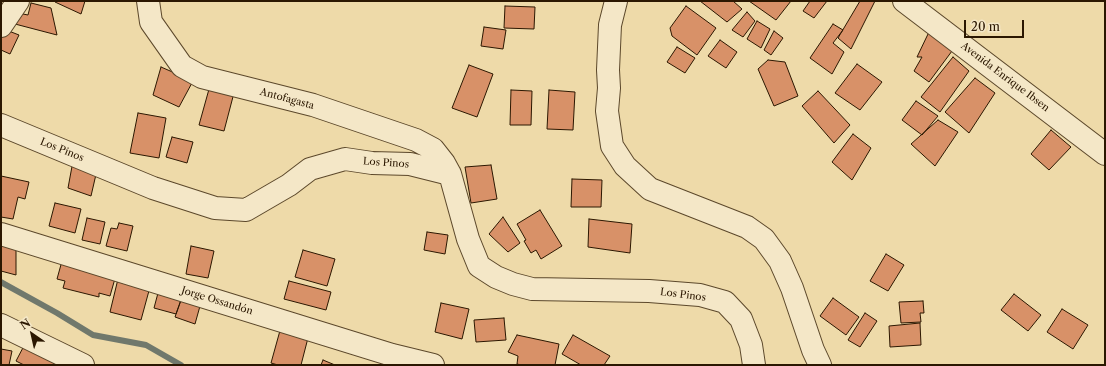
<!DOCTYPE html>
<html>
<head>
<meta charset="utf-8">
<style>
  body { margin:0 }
  #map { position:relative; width:1106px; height:366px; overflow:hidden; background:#eedaa9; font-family:"Libre Caslon Text",serif }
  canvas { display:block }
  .frame { position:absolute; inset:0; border:2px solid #2b1701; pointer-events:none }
  .north { position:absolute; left:12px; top:314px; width:40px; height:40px; -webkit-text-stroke:3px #f4e7c7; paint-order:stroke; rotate:326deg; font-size:11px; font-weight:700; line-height:16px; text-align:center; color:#2b1701 }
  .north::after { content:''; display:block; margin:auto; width:14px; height:18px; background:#2b1701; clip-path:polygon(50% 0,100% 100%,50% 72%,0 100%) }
  .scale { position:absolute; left:964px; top:20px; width:60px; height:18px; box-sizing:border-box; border:2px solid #2b1701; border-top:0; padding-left:5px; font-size:12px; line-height:14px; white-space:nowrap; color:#2b1701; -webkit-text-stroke:3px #f4e7c7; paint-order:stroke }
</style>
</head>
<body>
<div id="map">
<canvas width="1106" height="366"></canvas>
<div class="frame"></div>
<div class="north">N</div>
<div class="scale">20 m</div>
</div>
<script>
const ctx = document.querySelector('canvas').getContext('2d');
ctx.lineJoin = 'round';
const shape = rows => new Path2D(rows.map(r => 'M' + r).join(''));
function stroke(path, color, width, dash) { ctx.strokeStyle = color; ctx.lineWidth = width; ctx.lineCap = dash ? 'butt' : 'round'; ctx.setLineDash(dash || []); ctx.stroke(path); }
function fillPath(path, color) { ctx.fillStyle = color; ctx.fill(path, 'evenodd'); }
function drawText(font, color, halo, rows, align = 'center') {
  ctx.font = font + ' "Libre Caslon Text",serif'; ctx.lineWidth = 3.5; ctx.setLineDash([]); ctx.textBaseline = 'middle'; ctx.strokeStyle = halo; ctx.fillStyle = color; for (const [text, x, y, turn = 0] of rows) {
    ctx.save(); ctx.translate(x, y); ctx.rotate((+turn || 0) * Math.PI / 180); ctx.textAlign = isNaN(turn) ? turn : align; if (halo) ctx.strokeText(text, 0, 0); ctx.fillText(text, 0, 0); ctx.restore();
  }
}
stroke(shape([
  [1,282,57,313,93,335,146,345,181,365]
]), '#70786c', 6);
const building = shape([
  [56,1,85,1,81,14,55,2,56,1],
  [700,1,733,1,742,9,727,22,700,1],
  [749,1,791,1,776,20,749,1],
  [810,1,827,1,814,18,803,11,810,1],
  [860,1,875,1,851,49,838,38,860,1],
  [31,3,51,8,57,35,15,24,18,13,28,15,31,3],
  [505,6,535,7,534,29,504,28,505,6],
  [686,6,716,28,697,55,672,36,670,28,686,6],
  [747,12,755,21,743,37,732,30,747,12],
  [757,21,770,29,761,48,747,39,757,21],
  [833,24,843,30,833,43,844,52,832,74,810,58,833,24],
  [484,27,506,30,503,49,481,46,484,27],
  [1,28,19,35,10,54,1,50,1,28],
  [774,31,783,38,771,55,764,50,774,31],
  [929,32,952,51,929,82,914,71,922,57,917,57,929,32],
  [720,40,737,52,726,68,708,56,720,40],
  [677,47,695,58,685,73,667,62,677,47],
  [953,57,969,71,940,112,921,97,953,57],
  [768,60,785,62,798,96,774,106,758,69,768,60],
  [857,64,882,82,860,110,835,93,857,64],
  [469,65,493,74,477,117,452,108,469,65],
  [161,67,193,81,179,107,153,95,161,67],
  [975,78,995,93,969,133,945,112,975,78],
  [211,82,235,89,224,131,199,125,211,82],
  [511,90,532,91,531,125,510,125,511,90],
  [549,90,575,92,573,130,547,129,549,90],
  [818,91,850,125,834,143,802,106,818,91],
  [916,101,938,116,922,135,902,120,916,101],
  [138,113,166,118,159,158,130,153,138,113],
  [938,120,958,132,935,166,911,144,938,120],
  [1051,130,1071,147,1049,170,1031,154,1051,130],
  [853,134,871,148,852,180,832,162,853,134],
  [172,137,193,142,187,163,166,157,172,137],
  [73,161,97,170,91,196,68,188,73,161],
  [491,165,497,199,471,203,465,167,491,165],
  [1,176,29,182,25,199,18,197,13,219,1,217,1,176],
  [572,179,602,180,601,207,571,207,572,179],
  [55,203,81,209,75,233,49,226,55,203],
  [540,210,562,246,541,259,536,250,531,253,524,241,526,240,517,224,540,210],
  [503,217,520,243,508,252,489,234,503,217],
  [87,218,105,222,100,244,82,240,87,218],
  [589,219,632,224,630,253,588,247,589,219],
  [119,223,133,226,127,251,106,246,111,228,117,229,119,223],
  [427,232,448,235,445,254,424,250,427,232],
  [1,243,16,248,16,275,1,271,1,243],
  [191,246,214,251,208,278,186,274,191,246],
  [303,250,335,259,327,286,295,277,303,250],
  [886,254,904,265,888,291,870,281,886,254],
  [62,261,116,275,110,296,99,293,99,297,63,288,65,281,57,279,62,261],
  [118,279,150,287,141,320,110,312,118,279],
  [289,281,331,292,326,310,284,299,289,281],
  [158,293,181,300,176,314,154,308,158,293],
  [1014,294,1041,315,1028,331,1001,310,1014,294],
  [833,298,859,317,846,335,820,316,833,298],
  [181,300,200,306,195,324,175,317,181,300],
  [923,301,924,313,920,313,921,322,901,323,899,302,923,301],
  [441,303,469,309,462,339,435,332,441,303],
  [1062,309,1088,325,1073,349,1047,332,1062,309],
  [865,313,877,321,860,347,848,340,865,313],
  [504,318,506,340,476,342,474,320,504,318],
  [920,323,921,345,890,347,889,326,920,323],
  [281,327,309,334,301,365,278,365,271,363,281,327],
  [517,335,559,344,555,365,521,365,517,364,518,356,508,352,517,335],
  [573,335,610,356,604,365,581,365,562,354,573,335],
  [26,342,58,365,24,365,16,361,26,342],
  [1,349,12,351,9,365,1,365,1,349],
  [323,360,335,365,321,365,323,360]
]);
fillPath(building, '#d89168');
stroke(building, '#2b1701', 1);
const minor = shape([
  [148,1,151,22,182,66,202,77,313,105,416,140,433,149,444,163,450,174],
  [616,1,610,25,608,70,609,88,607,111,612,146,625,166,650,189,747,227,764,239,780,261,792,288,813,350,820,365],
  [904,1,1105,154],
  [1,26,18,1],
  [1,125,153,188,215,208,246,210,289,185,310,169,345,159,372,163,410,164,450,174,468,239,479,266,496,277,513,284,532,289,649,291,700,295,725,302,741,319,751,345,754,365],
  [1,234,392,355,433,365],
  [1,325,83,365]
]);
stroke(minor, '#5c482b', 24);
stroke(minor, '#f4e7c7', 22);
drawText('10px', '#2b1701', '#f4e7c7', [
  ["Avenida Enrique Ibsen",1005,77,37],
  ["Antofagasta",287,99,15],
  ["Los Pinos",62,150,22],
  ["Los Pinos",386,163,4],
  ["Los Pinos",683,295,7],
  ["Jorge Ossandón",217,301,17]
]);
</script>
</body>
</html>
